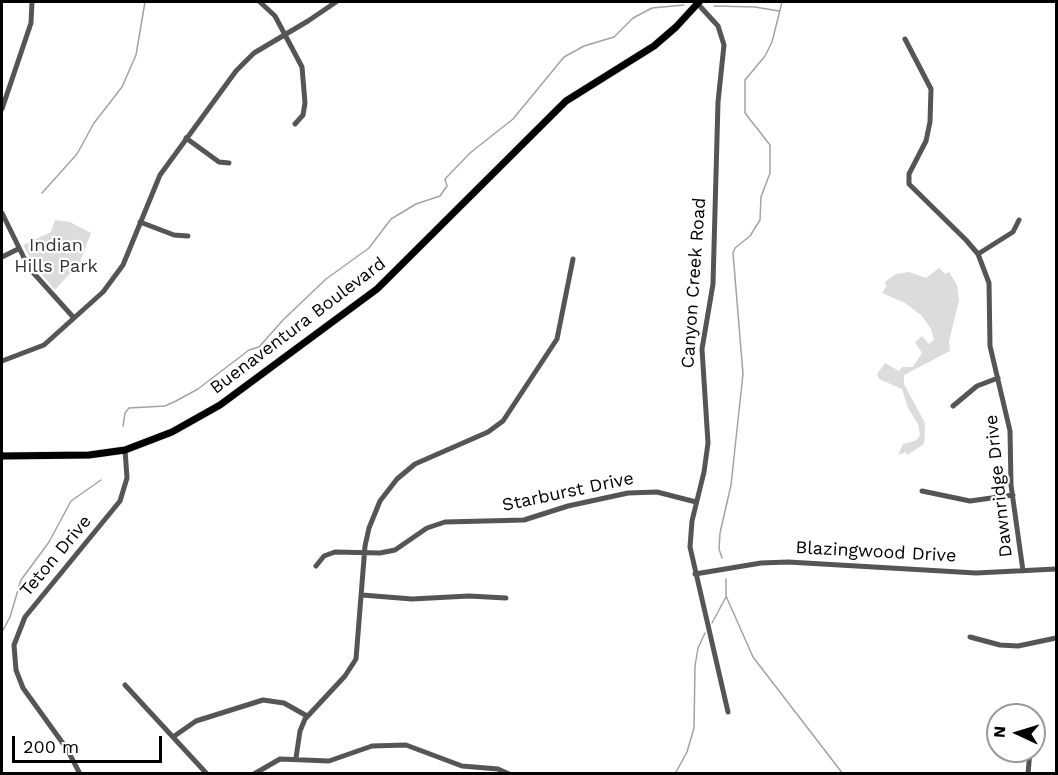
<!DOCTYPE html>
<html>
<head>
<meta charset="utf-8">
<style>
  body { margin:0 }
  #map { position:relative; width:1058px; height:775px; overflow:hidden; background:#fff; font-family:"Work Sans",sans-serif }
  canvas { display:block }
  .frame { position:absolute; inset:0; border:3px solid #000; pointer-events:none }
  .north { position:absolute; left:986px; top:703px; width:60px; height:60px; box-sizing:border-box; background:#fff; border:2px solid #999; border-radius:50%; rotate:274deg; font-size:16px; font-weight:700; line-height:24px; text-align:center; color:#000 }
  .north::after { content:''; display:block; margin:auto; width:21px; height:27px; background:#000; clip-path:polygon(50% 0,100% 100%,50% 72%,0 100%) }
  .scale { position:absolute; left:12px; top:736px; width:150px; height:27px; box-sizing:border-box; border:3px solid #000; border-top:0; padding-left:8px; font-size:18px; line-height:21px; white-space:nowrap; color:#000; -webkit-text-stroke:4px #fff; paint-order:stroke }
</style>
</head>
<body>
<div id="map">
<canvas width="1058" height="775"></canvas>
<div class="frame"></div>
<div class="north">N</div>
<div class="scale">200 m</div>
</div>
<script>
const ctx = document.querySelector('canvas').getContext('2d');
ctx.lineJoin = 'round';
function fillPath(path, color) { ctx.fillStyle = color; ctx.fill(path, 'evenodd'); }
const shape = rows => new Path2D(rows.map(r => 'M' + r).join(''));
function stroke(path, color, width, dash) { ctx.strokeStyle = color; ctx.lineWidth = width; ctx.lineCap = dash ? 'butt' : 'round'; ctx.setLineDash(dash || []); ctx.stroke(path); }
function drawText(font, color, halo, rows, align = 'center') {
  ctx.font = font + ' "Work Sans",sans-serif'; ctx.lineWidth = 4.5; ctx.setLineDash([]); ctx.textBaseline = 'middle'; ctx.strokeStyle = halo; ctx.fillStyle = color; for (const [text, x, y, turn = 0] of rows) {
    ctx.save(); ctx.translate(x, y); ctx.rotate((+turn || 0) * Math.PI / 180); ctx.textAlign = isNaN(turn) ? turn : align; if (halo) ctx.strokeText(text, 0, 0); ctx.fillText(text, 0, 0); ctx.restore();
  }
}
fillPath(shape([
  [55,220,70,222,91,233,80,262,55,290,34,265,23,245,51,232],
  [939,268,945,274,949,272,957,285,959,300,949,342,950,351,904,375,904,384,925,423,925,431,924,444,907,455,905,452,898,455,903,444,917,440,920,435,918,424,908,408,902,389,879,379,877,374,885,363,899,371,902,367,913,367,922,353,915,342,922,336,929,344,934,340,931,329,922,316,905,303,882,293,886,287,885,282,896,274,909,272,926,278]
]), '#dcdcdc');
stroke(shape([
  [714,6,755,7,779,11],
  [42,193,77,154,94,123,122,87,136,55,145,2],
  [123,426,125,413,129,408,165,406,176,401,198,389,249,350,259,347,283,320,326,279,369,248,391,219,416,204,440,196,447,186,445,179,470,153,513,119,564,57,584,46,614,37,633,18,652,8,684,5],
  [722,558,719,549,720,533,731,485,743,374,733,253,735,248,750,236,760,220,761,197,770,173,770,145,745,113,745,80,765,56,772,42,782,2],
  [726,579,726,596,753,657,843,774],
  [712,623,726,597],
  [2,632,10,617,21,580,49,542,71,501,101,480],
  [675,774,687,752,694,728,695,666,698,648,705,633]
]), '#a3a3a3', 1.5);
const major = shape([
  [2,456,89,455,125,450,172,432,220,405,377,289,566,101,654,46,676,27,699,2]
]);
stroke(major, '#dbdbdb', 8);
stroke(shape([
  [260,2,275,16,302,67,305,103,303,115,295,124],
  [697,3,718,26,724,45,718,102,713,284,702,349,708,443,704,472,692,521,690,547,728,712],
  [905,39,931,89,930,122,926,141,909,174,909,184,966,240,978,254,989,283,990,346,1010,431,1011,485,1023,571],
  [2,109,31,23,32,2],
  [186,138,219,162,229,163],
  [2,213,29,268,74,318],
  [140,222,174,235,188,236],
  [978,254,1013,232,1019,220],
  [2,257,18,249],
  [2,361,44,345,103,292,123,265,160,175,236,71,254,53,308,21,336,2],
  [953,406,977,386,998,378],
  [922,491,970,501,1013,495],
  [316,566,324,556,335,552,380,553,395,550,427,528,445,522,524,520,568,506,628,493,657,492,696,502],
  [695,574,761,563,788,562,976,573,1056,569],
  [362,595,412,599,469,596,506,598],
  [970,637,1000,645,1018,646,1056,638],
  [125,685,207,774],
  [173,737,196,721,263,700,284,703,307,716],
  [296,758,300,731,305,719,345,676,356,659,365,546,369,528,380,501,397,479,415,464,488,432,503,421,557,339,573,259],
  [80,774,67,749,23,688,16,670,14,645,25,617,120,501,127,478,125,450],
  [254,774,280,759,329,761,372,746,406,745,462,766,498,769,509,774],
  [1028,774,1030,751]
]), '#555', 5);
stroke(major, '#000', 7);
drawText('18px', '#333', '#fff', [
  ["Indian",56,246],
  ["Hills Park",56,267]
]);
drawText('18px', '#000', '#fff', [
  ["Canyon Creek Road",694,283,-86],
  ["Buenaventura Boulevard",298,326,-37],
  ["Dawnridge Drive",999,486,-96],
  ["Starburst Drive",568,492,-12],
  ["Blazingwood Drive",876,552,3],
  ["Teton Drive",56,556,-50]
]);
</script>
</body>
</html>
